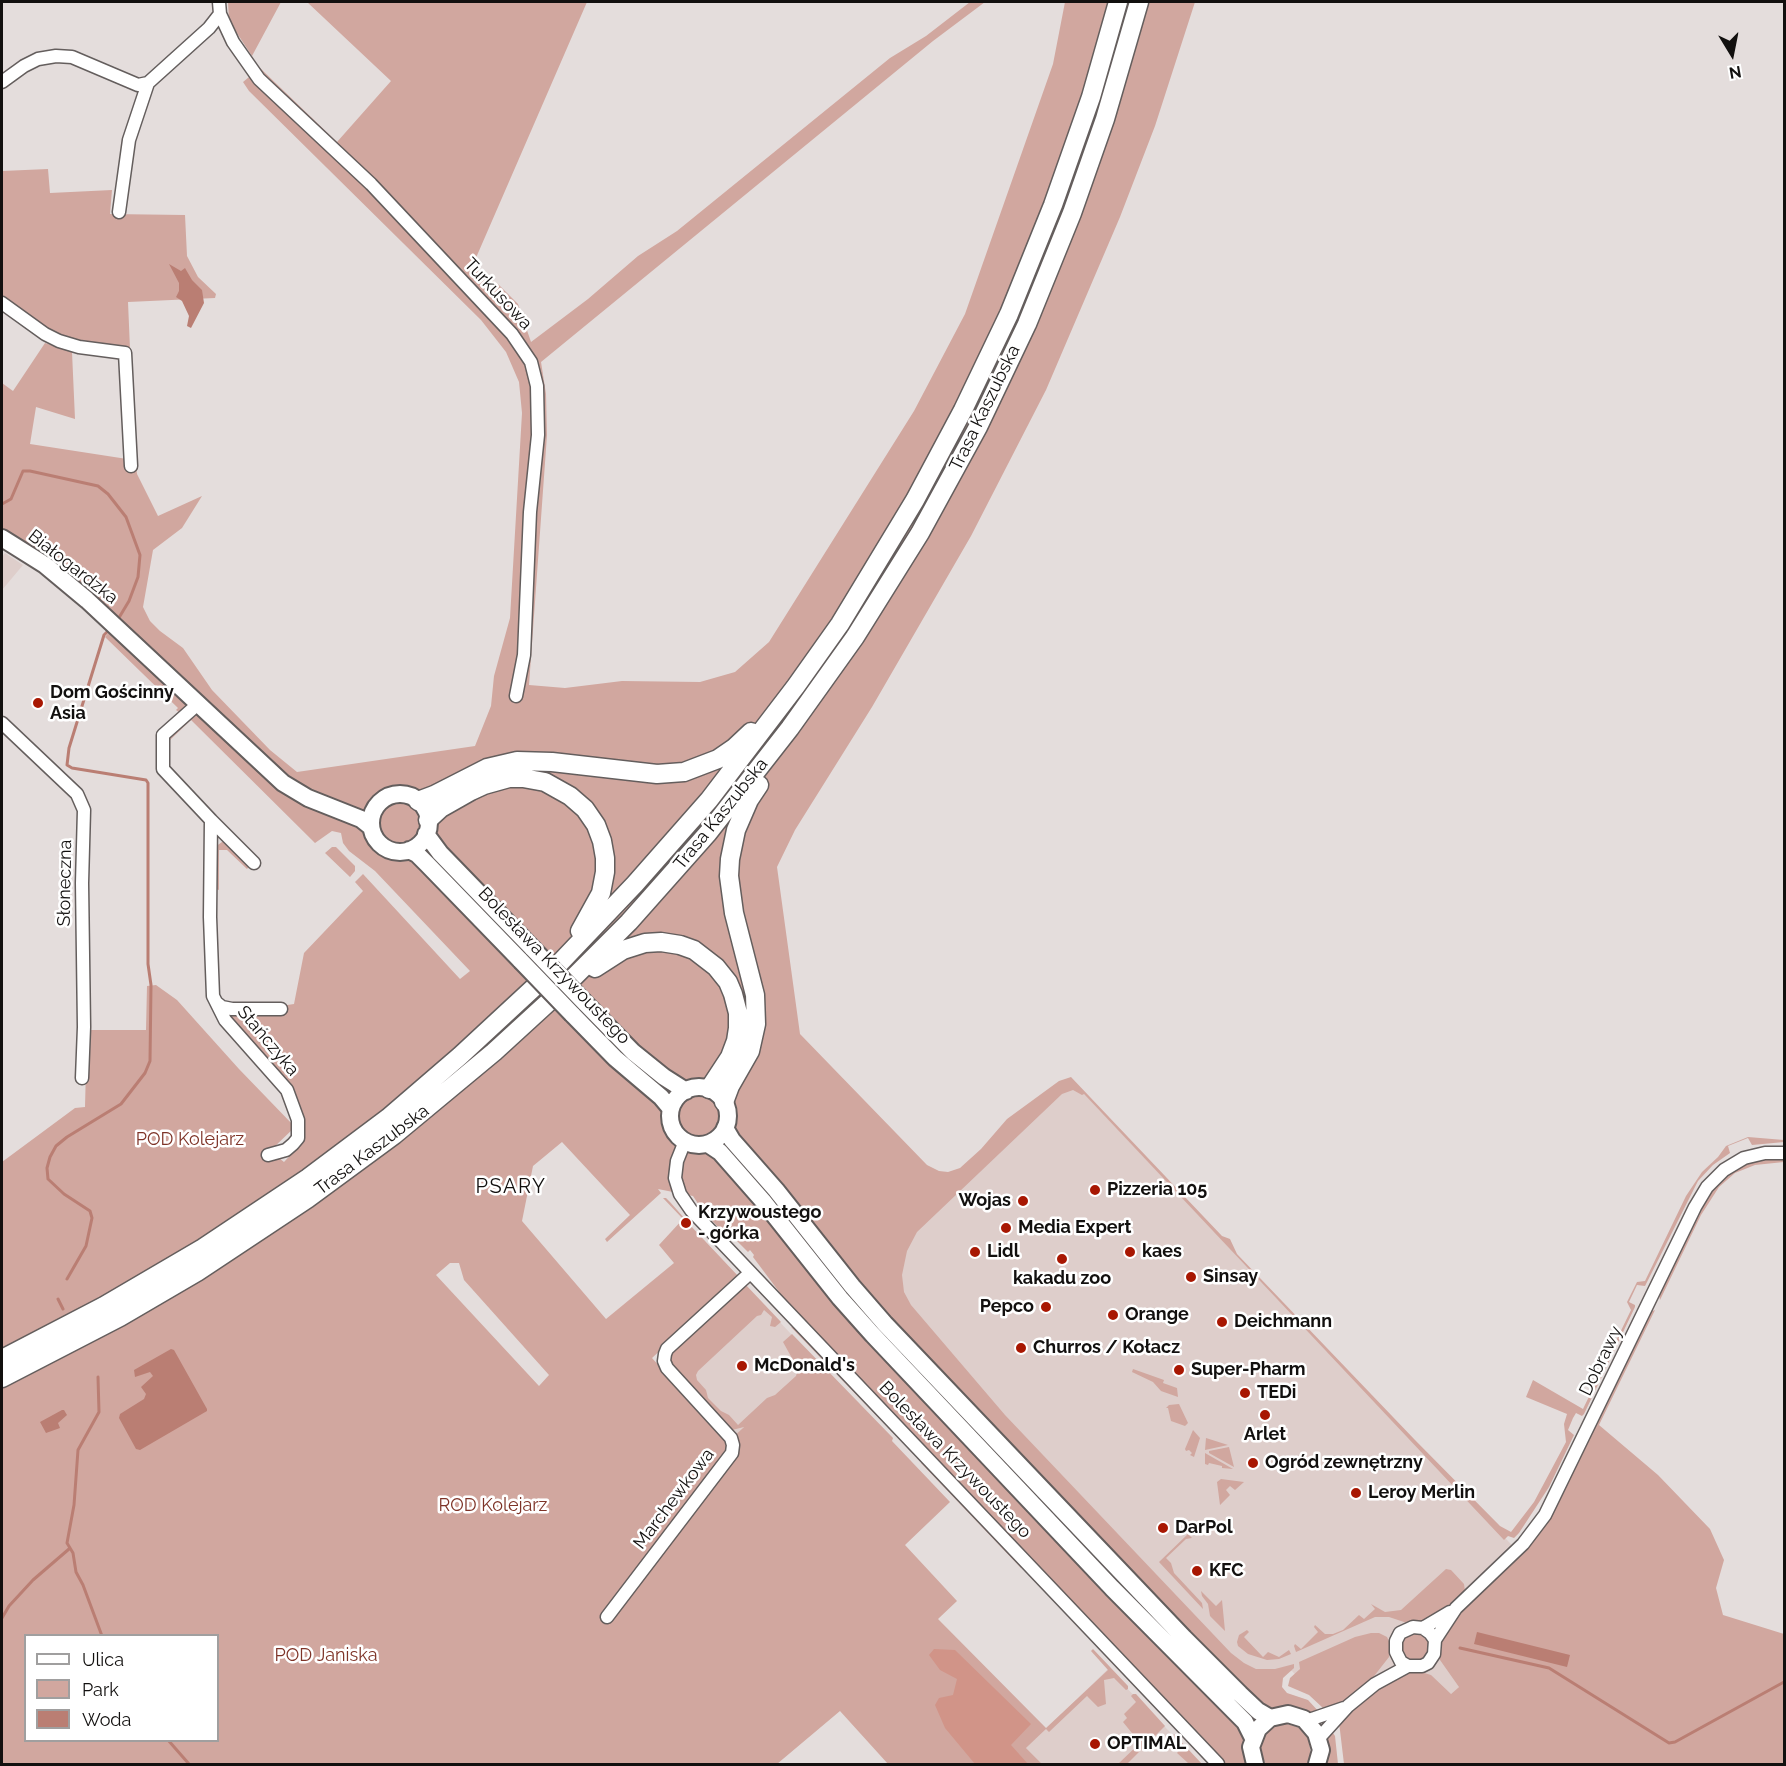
<!DOCTYPE html>
<html>
<head>
<meta charset="utf-8">
<style>
  body { margin:0 }
  #map { position:relative; width:1786px; height:1766px; overflow:hidden; background:#e4dddc; font-family:Raleway,sans-serif }
  canvas { display:block }
  .frame { position:absolute; inset:0; border:3px solid #12100f; pointer-events:none }
  .legend { position:absolute; left:24px; top:1634px; width:195px; height:108px; box-sizing:border-box; background:#fff; border:2px solid #a09f9f; margin:0; padding:8px 10px; list-style:none; font-size:18px; color:#12100f }
  .legend li { display:flex; align-items:center; gap:12px; height:30px }
  .legend b { width:30px; border:2px solid #a09f9f }
  .north { position:absolute; left:1702px; top:24px; width:60px; height:60px; -webkit-text-stroke:4px #fff; paint-order:stroke; rotate:170deg; font-size:16px; font-weight:700; line-height:24px; text-align:center; color:#12100f }
  .north::after { content:''; display:block; margin:auto; width:21px; height:27px; background:#12100f; clip-path:polygon(50% 0,100% 100%,50% 72%,0 100%) }
</style>
</head>
<body>
<div id="map">
<canvas width="1786" height="1766"></canvas>
<div class="frame"></div>
<ul class="legend">
<li><b style="height:8px;background:#fff"></b>Ulica</li>
<li><b style="height:16px;background:#d1a79f"></b>Park</li>
<li><b style="height:16px;background:#ba7e73"></b>Woda</li>
</ul>
<div class="north">N</div>
</div>
<script>
const ctx = document.querySelector('canvas').getContext('2d');
ctx.lineJoin = 'round';
function fillPath(path, color) { ctx.fillStyle = color; ctx.fill(path, 'evenodd'); }
const shape = rows => new Path2D(rows.map(r => 'M' + r).join(''));
function stroke(path, color, width, dash) { ctx.strokeStyle = color; ctx.lineWidth = width; ctx.lineCap = dash ? 'butt' : 'round'; ctx.setLineDash(dash || []); ctx.stroke(path); }
function drawText(font, color, halo, rows, align = 'center') {
  ctx.font = font + ' Raleway,sans-serif'; ctx.lineWidth = 5; ctx.setLineDash([]); ctx.textBaseline = 'middle'; ctx.strokeStyle = halo; ctx.fillStyle = color; for (const [text, x, y, turn = 0] of rows) {
    ctx.save(); ctx.translate(x, y); ctx.rotate((+turn || 0) * Math.PI / 180); ctx.textAlign = isNaN(turn) ? turn : align; if (halo) ctx.strokeText(text, 0, 0); ctx.fillText(text, 0, 0); ctx.restore();
  }
}
fillPath(shape([
  [5,553,23,565,2,590,2,557],
  [1071,1080,1526,1560,1459,1687,1451,1694,1340,1731,1339,1722,1292,1671,1249,1677,863,1276],
  [750,1290,817,1362,734,1436,669,1356],
  [1108,1669,1165,1727,1201,1764,1042,1764,1026,1748]
]), '#dececb');
fillPath(shape([
  [228,2,281,2,252,56,229,21],
  [307,2,587,2,472,267,498,284,518,304,531,342,588,299,638,256,677,231,890,58,926,36,970,2,985,2,933,41,541,362,546,394,547,435,529,685,565,688,622,681,700,682,735,672,769,642,914,411,965,314,1053,64,1065,2,1195,2,1155,126,1120,217,1046,390,971,536,872,707,795,830,777,867,800,1034,927,1165,939,1171,948,1172,960,1168,981,1149,1007,1119,1059,1081,1071,1077,1222,1236,1230,1239,1237,1254,1415,1440,1500,1526,1511,1532,1534,1502,1566,1442,1564,1424,1567,1414,1526,1397,1533,1380,1583,1409,1631,1310,1627,1302,1637,1282,1645,1281,1686,1196,1702,1172,1718,1157,1726,1146,1748,1137,1784,1140,1784,1142,1752,1145,1748,1138,1728,1146,1730,1153,1713,1165,1698,1181,1645,1286,1637,1285,1629,1302,1635,1305,1635,1307,1584,1414,1582,1416,1576,1413,1573,1418,1568,1430,1574,1435,1549,1487,1519,1533,1514,1538,1508,1536,1504,1540,1084,1094,1082,1095,1073,1090,1062,1094,917,1232,907,1251,902,1275,904,1292,911,1305,1005,1415,1231,1653,1244,1663,1256,1669,1275,1669,1294,1664,1294,1668,1283,1678,1282,1687,1287,1693,1308,1700,1320,1713,1317,1715,1269,1709,1256,1702,772,1193,1256,1718,1252,1722,1213,1684,759,1205,1245,1734,1248,1764,1223,1764,778,1295,780,1293,753,1257,754,1255,750,1250,748,1252,734,1238,720,1229,703,1211,693,1196,658,1189,661,1193,607,1242,605,1239,630,1215,562,1142,533,1166,522,1221,606,1319,674,1263,659,1245,683,1219,663,1198,666,1198,670,1202,685,1219,684,1222,687,1225,689,1224,739,1277,652,1358,729,1442,728,1452,600,1618,606,1622,732,1459,732,1438,744,1427,732,1430,724,1425,668,1362,667,1357,745,1284,781,1322,775,1327,770,1326,772,1317,764,1310,761,1315,757,1316,698,1371,696,1375,697,1380,706,1390,708,1398,721,1411,729,1415,738,1425,767,1398,775,1395,796,1376,798,1369,783,1342,792,1334,893,1438,892,1441,950,1502,905,1545,957,1601,938,1619,1046,1728,1108,1670,1091,1651,1093,1649,1128,1686,1128,1689,1126,1690,1114,1678,1104,1680,1106,1704,1098,1707,1087,1696,1049,1732,1046,1729,1026,1748,1042,1764,888,1764,840,1711,777,1764,2,1764,2,1162,75,1108,85,1107,87,1030,146,1030,147,986,156,985,177,1000,239,1069,295,1127,270,1151,284,1162,301,1144,290,1092,227,1014,294,1004,304,953,363,891,355,882,363,874,460,979,470,971,375,871,349,851,343,843,341,833,332,831,315,843,191,720,170,740,169,771,167,738,194,714,200,714,253,767,262,759,119,622,121,619,119,618,117,620,2,533,2,383,13,391,45,343,72,352,75,419,36,407,30,444,127,459,136,467,137,474,158,516,202,496,182,528,153,550,143,607,150,621,160,631,183,648,212,690,270,750,297,772,475,746,491,706,494,676,510,618,522,413,519,382,506,352,481,320,249,91,243,82,260,68,337,142,391,81],
  [450,1263,459,1263,464,1280,549,1375,539,1386,436,1275],
  [26,1636,218,1636,218,1740,26,1740],
  [48,169,50,193,112,190,110,214,185,215,187,256,198,277,216,294,215,298,128,302,130,349,61,338,2,300,2,171],
  [110,631,188,705,180,713,176,710,178,708,105,637],
  [222,842,229,842,251,864,247,869,227,850,219,850,219,890,216,889,215,847],
  [332,847,336,847,355,866,355,871,350,877,325,853],
  [1784,1157,1784,1162,1755,1165,1735,1173,1719,1187,1701,1215,1660,1300,1659,1294,1698,1211,1718,1182,1737,1167,1755,1160],
  [1655,1310,1599,1425,1658,1475,1710,1529,1724,1560,1716,1588,1723,1615,1784,1634,1784,1764,1344,1764,1339,1722,1379,1687,1407,1671,1421,1672,1431,1675,1451,1694,1459,1687,1440,1660,1440,1640,1458,1614,1519,1556,1650,1312],
  [791,1327,798,1329,897,1433,896,1436],
  [1133,1369,1164,1380,1163,1383,1177,1388,1178,1397,1161,1391,1153,1382,1132,1372],
  [1179,1404,1188,1423,1185,1426,1171,1421,1168,1408,1166,1408,1169,1405],
  [1193,1430,1200,1438,1194,1457,1190,1455,1192,1453,1189,1450,1186,1451,1185,1449],
  [1206,1438,1228,1445,1205,1450],
  [1229,1447,1234,1467,1209,1453,1209,1451],
  [1205,1453,1233,1469,1222,1468,1222,1466,1209,1463,1208,1465,1205,1464],
  [925,1462,1021,1564,1021,1568,921,1463],
  [1221,1479,1244,1482,1235,1490,1230,1486,1226,1490,1230,1495,1220,1505,1217,1482],
  [1188,1534,1192,1538,1186,1539,1166,1558,1171,1563,1174,1573,1202,1603,1203,1609,1159,1562],
  [1446,1569,1451,1570,1464,1584,1465,1591,1448,1609,1429,1622,1407,1623,1389,1617,1375,1617,1296,1652,1294,1646,1295,1644,1301,1649,1318,1632,1314,1627,1315,1625,1325,1634,1333,1634,1343,1630,1359,1615,1364,1619,1375,1609,1371,1604,1385,1612,1401,1610],
  [1201,1591,1216,1606,1222,1600,1225,1631,1210,1616,1208,1604,1202,1596],
  [1247,1630,1249,1632,1244,1637,1263,1657,1268,1652,1279,1657,1289,1650,1291,1654,1279,1659,1267,1660,1248,1654,1238,1646,1237,1642,1239,1635],
  '1401 1647a14 14 0 1 1 28 0a14 14 0 1 1-28 0Z',
  [1371,1633,1379,1633,1387,1637,1390,1643,1389,1657,1371,1680,1348,1700,1330,1710,1323,1708,1309,1695,1288,1686,1290,1678,1300,1669,1299,1662,1355,1637],
  [1133,1694,1136,1694,1165,1726,1127,1764,1118,1764,1140,1743,1123,1722,1127,1718,1124,1714,1136,1702,1131,1696],
  [1283,1723,1298,1727,1309,1739,1311,1759,1308,1764,1266,1764,1263,1759,1260,1747,1264,1734,1274,1725],
  [1331,1730,1335,1736,1338,1764,1325,1764,1327,1741],
  [1174,1734,1202,1764,1187,1764,1188,1763,1177,1753,1182,1747,1173,1737]
]), '#d1a79f');
fillPath(shape([
  [934,1649,955,1650,1031,1724,1011,1745,1028,1764,975,1764,945,1728,935,1705,939,1698,953,1695,957,1679,940,1670,929,1655]
]), '#d19488');
fillPath(shape([
  [169,264,181,271,185,268,192,280,202,290,204,303,191,328,187,326,189,316,182,301,176,297,179,291,179,283],
  [171,1349,174,1350,207,1409,207,1411,140,1450,136,1449,119,1418,120,1414,144,1399,146,1394,141,1387,153,1376,150,1372,135,1377,134,1370],
  [62,1410,64,1410,67,1415,58,1423,60,1428,46,1433,40,1422],
  [1477,1632,1570,1655,1567,1667,1474,1644]
]), '#ba7e73');
stroke(shape([
  [2,504,11,499,23,471,30,471,98,486,108,494,126,517,140,555,138,577,129,601,117,621],
  [67,1279,86,1246,92,1218,90,1211,64,1194,48,1179,47,1168,50,1157,56,1146,67,1137,121,1104,145,1073,150,1061,151,985,148,964,148,783,146,780,72,768,67,765,69,748,104,635,109,630],
  [58,1299,63,1309],
  [98,1377,99,1412,78,1450,74,1505,67,1543,73,1553,76,1572,83,1585,102,1636],
  [2,1618,9,1606,33,1580,69,1549],
  [1460,1648,1549,1668,1669,1743,1675,1742,1784,1682],
  [168,1740,189,1764]
]), '#ba7e73', 3);
const minor = shape([
  [219,2,220,14,233,42,259,79,371,184,512,334,531,362,537,386,538,435,530,512,524,655,516,696],
  [2,82,24,66,38,59,56,56,72,57,138,85,148,83],
  [119,212,129,140,148,83,209,28,220,14],
  [2,303,45,334,59,341,79,347,125,353,131,466],
  [198,704,163,735,163,769,211,820,210,917,213,996,225,1020,287,1090,298,1120,298,1138,293,1144,286,1150,268,1155],
  [2,723,77,794,84,810,82,883,84,1027,82,1078],
  [211,820,254,863],
  [217,1003,222,1007,232,1009,281,1009],
  [685,1141,677,1161,675,1178,680,1194,691,1210,1218,1764],
  [607,1617,732,1453,733,1445,731,1438,667,1368,664,1361,665,1354,667,1349,750,1273],
  [1423,1628,1430,1633,1435,1640,1434,1654,1428,1663,1422,1666,1408,1666,1401,1662,1396,1652,1396,1641,1400,1633,1413,1627,1423,1628,1450,1612],
  [1435,1640,1456,1608,1523,1544,1545,1515,1695,1207,1707,1187,1724,1170,1744,1158,1765,1153,1784,1153],
  [1306,1721,1344,1708],
  [1319,1738,1348,1706,1375,1684,1408,1666]
]);
const major = shape([
  [2,538,45,565,87,600,283,783,308,798,361,819,371,827],
  '371 823a29 29 0 1 1 58 0a29 29 0 1 1-58 0Z',
  [426,834,440,853,533,949],
  [409,850,417,854,427,864,521,961],
  [584,1002,633,1052,664,1077,686,1091],
  [572,1014,615,1058,661,1097,671,1109],
  '670 1116a29 29 0 1 1 58 0a29 29 0 1 1-58 0Z',
  [725,1128,732,1140,776,1190,852,1286,885,1324,1184,1638,1240,1694,1258,1711,1270,1718],
  [708,1144,720,1152,763,1201,840,1298,873,1335,1112,1588,1245,1722,1253,1738],
  [1255,1764,1251,1747,1258,1729,1270,1718,1288,1714,1304,1719,1316,1733,1321,1750,1317,1764]
]);
const highway = shape([
  [418,801,434,795,487,768,517,761,552,762,657,774,684,772,718,759,734,748,751,732],
  [428,820,441,808,471,791,484,785,509,778,523,778,545,782,570,796,585,809,596,825,602,841,605,858,605,872,601,893,580,931],
  [595,968,623,950,645,943,661,942,680,945,694,950,716,967,728,982,733,994,738,1013,738,1028,736,1041,730,1057,709,1089],
  [724,1102,730,1086,750,1051,756,1024,755,995,734,913,729,876,730,859,736,830,749,800,759,785],
  [2,1359,104,1306,203,1248,308,1178,388,1118,460,1056,555,968,635,884,709,800,796,686,840,624,915,500,963,410,1009,314,1053,205,1091,97,1118,2],
  [2,1378,120,1317,197,1272,307,1199,394,1135,494,1052,553,998,629,922,708,833,790,728,855,637,920,533,978,427,1027,324,1072,213,1105,119,1139,2]
]);
stroke(minor, '#645e5d', 15);
stroke(major, '#645e5d', 20);
stroke(highway, '#645e5d', 21);
stroke(minor, '#fff', 12);
stroke(major, '#fff', 16);
stroke(highway, '#fff', 18);
const majorBridge = shape([
  [533,949,584,1002],
  [521,961,572,1014]
]);
stroke(majorBridge, '#645e5d', 20, []);
stroke(majorBridge, '#fff', 16);
for (const [x, y, r, color] of [
  [38,703,6,"#a81702"],
  [1095,1190,6,"#a81702"],
  [1023,1201,6,"#a81702"],
  [686,1223,6,"#a81702"],
  [1006,1228,6,"#a81702"],
  [975,1252,6,"#a81702"],
  [1130,1252,6,"#a81702"],
  [1062,1259,6,"#a81702"],
  [1191,1277,6,"#a81702"],
  [1046,1307,6,"#a81702"],
  [1113,1315,6,"#a81702"],
  [1222,1322,6,"#a81702"],
  [1021,1348,6,"#a81702"],
  [742,1366,6,"#a81702"],
  [1179,1370,6,"#a81702"],
  [1245,1393,6,"#a81702"],
  [1265,1415,6,"#a81702"],
  [1253,1463,6,"#a81702"],
  [1356,1493,6,"#a81702"],
  [1163,1528,6,"#a81702"],
  [1197,1571,6,"#a81702"],
  [1095,1744,6,"#a81702"]
]) { const dot = new Path2D(); dot.arc(x, y, r, 0, 2 * Math.PI); ctx.fillStyle = color; ctx.fill(dot); stroke(dot, '#fff', 2); }
drawText('18px', '#12100f', '#fff', [
  ["Turkusowa",498,294,47],
  ["Trasa Kaszubska",985,408,-64],
  ["Białogardzka",73,567,38],
  ["Trasa Kaszubska",721,814,-51],
  ["Słoneczna",65,883,-89],
  ["Bolesława Krzywoustego",554,966,46],
  ["Stańczyka",268,1041,50],
  ["Trasa Kaszubska",372,1150,-37],
  ["Dobrawy",1601,1361,-64],
  ["Bolesława Krzywoustego",955,1460,46],
  ["Marchewkowa",674,1499,-53]
]);
drawText('bold 18px', '#12100f', '#fff', [
  ["Dom Gościnny",50,693],
  ["Asia",50,714],
  ["Pizzeria 105",1107,1190],
  ["Wojas",1011,1201,"right"],
  ["Krzywoustego",698,1213],
  ["- górka",698,1234],
  ["Media Expert",1018,1228],
  ["Lidl",987,1252],
  ["kaes",1142,1252],
  ["Sinsay",1203,1277],
  ["kakadu zoo",1062,1279,"center"],
  ["Pepco",1034,1307,"right"],
  ["Orange",1125,1315],
  ["Deichmann",1234,1322],
  ["Churros / Kołacz",1033,1348],
  ["McDonald's",754,1366],
  ["Super-Pharm",1191,1370],
  ["TEDi",1257,1393],
  ["Arlet",1265,1435,"center"],
  ["Ogród zewnętrzny",1265,1463],
  ["Leroy Merlin",1368,1493],
  ["DarPol",1175,1528],
  ["KFC",1209,1571],
  ["OPTIMAL",1107,1744]
], 'left');
drawText('18px', '#7e3327', '#fff', [
  ["POD Kolejarz",190,1140],
  ["ROD Kolejarz",493,1506],
  ["POD Janiska",326,1656]
]);
ctx.letterSpacing = '1.5px';
drawText('20px', '#12100f', '#fff', [
  ["PSARY",511,1187]
]);
ctx.letterSpacing = '0px';
</script>
</body>
</html>
